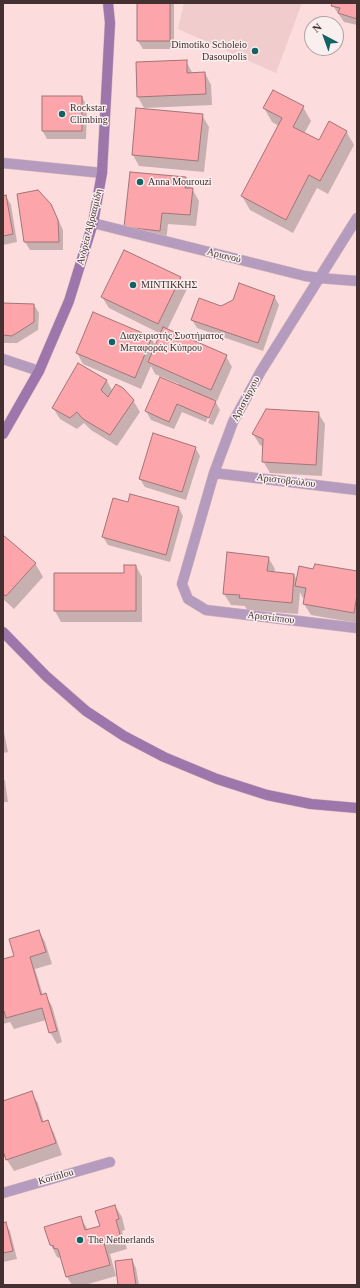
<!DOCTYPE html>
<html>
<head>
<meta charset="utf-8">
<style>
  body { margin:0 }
  #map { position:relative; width:360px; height:1288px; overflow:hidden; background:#fcdcdd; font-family:"Times New Roman",serif }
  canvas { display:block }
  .frame { position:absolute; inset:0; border:4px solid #443031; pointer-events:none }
  .north { position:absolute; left:304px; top:16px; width:40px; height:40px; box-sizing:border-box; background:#faefef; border:1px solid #b1a3a3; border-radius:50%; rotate:319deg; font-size:11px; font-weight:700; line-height:16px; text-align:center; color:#443031 }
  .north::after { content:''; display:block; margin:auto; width:14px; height:18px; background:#136364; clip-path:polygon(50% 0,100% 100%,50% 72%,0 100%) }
</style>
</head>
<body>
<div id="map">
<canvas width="360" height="1288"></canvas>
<div class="frame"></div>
<div class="north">N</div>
</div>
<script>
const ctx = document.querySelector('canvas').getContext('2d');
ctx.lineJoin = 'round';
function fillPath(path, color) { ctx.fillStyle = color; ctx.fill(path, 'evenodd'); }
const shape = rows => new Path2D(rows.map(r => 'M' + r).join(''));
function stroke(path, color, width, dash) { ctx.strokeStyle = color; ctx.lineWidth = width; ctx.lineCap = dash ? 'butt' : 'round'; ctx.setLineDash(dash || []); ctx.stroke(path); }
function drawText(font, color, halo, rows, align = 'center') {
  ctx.font = font + ' "Times New Roman",serif'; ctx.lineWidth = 3; ctx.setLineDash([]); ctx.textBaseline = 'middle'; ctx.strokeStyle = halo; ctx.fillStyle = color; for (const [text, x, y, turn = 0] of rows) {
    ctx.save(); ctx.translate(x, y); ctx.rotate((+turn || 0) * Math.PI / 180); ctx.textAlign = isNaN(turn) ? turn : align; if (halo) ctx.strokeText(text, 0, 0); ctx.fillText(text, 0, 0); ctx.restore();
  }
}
fillPath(shape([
  [184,3,302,3,276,73,178,29]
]), '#f1cccd');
fillPath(shape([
  [138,3,174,3,174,49,143,49,138,41],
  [333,3,357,3,357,25,344,22,333,6],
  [186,61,193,74,205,73,211,85,212,105,144,108,138,97],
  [82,97,87,106,86,139,47,139,42,130],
  [303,107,311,121,304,134,319,141,346,131,354,145,328,194,317,188,293,233,250,210,242,196,279,126,272,122,264,108],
  [202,115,209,127,204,172,139,166,133,155],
  [186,178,199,201,196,226,168,224,166,242,132,238,125,227],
  [18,195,51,204,63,230,63,250,30,250,25,242],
  [6,196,11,205,17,242,3,245,3,197],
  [180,278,187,289,167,330,226,356,232,367,217,401,214,399,220,410,213,425,182,412,174,429,151,420,146,411,179,384,155,374,151,366,141,389,83,364,77,353,151,338,156,346,161,334,109,308,102,297],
  [213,405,215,405,208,423,206,422],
  [274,296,279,305,263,351,197,328,192,320,234,301],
  [3,304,34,305,39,313,38,330,17,343,3,343],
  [78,365,107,381,113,392,133,400,140,412,117,446,91,430,84,423,77,429,60,419,53,408],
  [318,413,325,424,322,476,270,473,263,461,264,447,260,445,253,434],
  [195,447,200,456,186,500,145,487,140,479],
  [128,504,179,508,183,516,170,562,108,545,103,537],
  [3,536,35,563,43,577,14,609,3,599],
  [268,557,275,569,274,573,294,574,297,581,357,572,357,623,311,615,304,604,305,598,303,598,300,592,298,614,247,610,245,606,231,605,224,594],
  [136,566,142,577,142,622,61,622,55,611,125,574],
  [3,727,8,752,3,753],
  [3,777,5,781,8,802,3,802],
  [39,931,45,942,52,964,35,969,43,995,45,995,52,1006,62,1042,57,1044,50,1032,46,1020,14,1029,10,1022,3,1024,3,960,15,956],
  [31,1092,38,1103,44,1123,48,1122,54,1133,62,1155,14,1171,7,1160,3,1148,3,1102],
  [115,1206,122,1217,125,1230,122,1231,127,1249,110,1254,116,1276,85,1285,72,1285,67,1277,62,1259,57,1257,51,1245,80,1217,88,1230,101,1226],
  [5,1223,10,1231,17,1259,3,1262,3,1224],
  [132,1260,136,1268,139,1285,119,1285]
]), '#0003');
const building = shape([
  [137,3,170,3,170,41,137,41,137,3],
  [332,3,357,3,357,19,338,13,340,8,331,6,332,3],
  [187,60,187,73,205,72,206,94,137,97,136,62,187,60],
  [273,90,304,106,293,127,319,140,329,121,347,131,320,181,309,175,286,220,241,196,282,118,263,108,273,90],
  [42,96,82,96,82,131,42,131,42,96],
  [136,108,203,114,198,161,132,155,136,108],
  [130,172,186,177,185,188,193,188,190,215,162,213,160,231,124,227,130,172],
  [38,190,51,204,58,220,59,242,24,242,17,194,38,190],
  [6,195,13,234,3,236,3,196,6,195],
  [124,250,181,277,158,324,101,297,124,250],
  [239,283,275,296,258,343,191,320,199,298,221,306,233,300,239,283],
  [3,303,34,304,34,322,12,336,3,335,3,303],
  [93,312,152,337,135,378,76,353,93,312],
  [163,327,227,355,211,390,148,362,163,327],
  [78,363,107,380,101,390,108,397,116,384,123,388,134,400,110,435,83,419,77,412,70,418,52,408,78,363],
  [160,377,216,401,209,418,177,404,169,422,145,411,160,377],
  [266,409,319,412,316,465,262,462,263,439,252,434,266,409],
  [153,433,196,447,182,492,139,479,153,433],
  [130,494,179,507,166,555,102,537,113,498,128,502,130,494],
  [3,535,36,563,6,596,3,594,3,535],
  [227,552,269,557,267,571,294,574,292,603,239,598,240,595,223,594,227,552],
  [315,564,357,571,357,595,354,613,303,604,306,588,295,586,299,566,313,569,315,564],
  [124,565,136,565,136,611,54,611,54,573,124,573,124,565],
  [39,930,46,952,30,957,41,995,46,993,57,1031,49,1033,42,1008,6,1018,4,1011,3,1011,3,959,14,956,9,939,39,930],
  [32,1091,42,1122,48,1120,56,1143,6,1160,3,1151,3,1101,32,1091],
  [115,1205,119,1219,116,1220,121,1238,104,1243,110,1265,66,1277,58,1249,53,1248,54,1246,50,1245,44,1227,81,1216,85,1230,100,1226,95,1211,115,1205],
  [6,1222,13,1251,3,1253,3,1223,6,1222],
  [132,1259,136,1285,118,1285,115,1261,132,1259]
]);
fillPath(building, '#fca6ab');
stroke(building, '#a37476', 1);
const street = shape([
  [3,163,102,173],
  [357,218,261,371,233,422,214,473,182,584,188,599,206,610,357,628],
  [93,223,305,276,319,278,357,281],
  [3,359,39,371],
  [214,473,357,490],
  [3,1193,110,1162]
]);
const secondary = shape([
  [3,434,39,371,69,301,93,223,102,173,110,23,108,3],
  [3,632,46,676,86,711,124,736,164,757,217,779,267,795,311,804,357,808]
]);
stroke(street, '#d7babb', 11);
stroke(secondary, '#d7babb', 11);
stroke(street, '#b59cbf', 10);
stroke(secondary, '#9d77ab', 10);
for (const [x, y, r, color] of [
  [255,51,4,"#136364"],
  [62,114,4,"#136364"],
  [140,182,4,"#136364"],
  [133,285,4,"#136364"],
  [112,342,4,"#136364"],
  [80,1240,4,"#136364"]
]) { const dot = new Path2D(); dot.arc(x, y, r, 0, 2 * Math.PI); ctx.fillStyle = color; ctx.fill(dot); stroke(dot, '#faefef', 1.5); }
drawText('10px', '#443031', '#faefef', [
  ["Dimotiko Scholeio",247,45,"right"],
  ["Dasoupolis",247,57,"right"],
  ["Rockstar",70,108],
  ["Climbing",70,120],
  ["Anna Mourouzi",148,182],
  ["ΜΙΝΤΙΚΚΗΣ",141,285],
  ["Διαχειριστής Συστήματος",120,336],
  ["Μεταφοράς Κύπρου",120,348],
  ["The Netherlands",88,1240]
], 'left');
drawText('10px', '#443031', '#faefef', [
  ["Ανδρέα Αβρααμίδη",90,227,-76],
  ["Αριανού",224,256,14],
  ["Αριστάρχου",246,399,-62],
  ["Αριστοβούλου",286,481,7],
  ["Αριστίππου",271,618,7],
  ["Korinlou",56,1177,-16]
]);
</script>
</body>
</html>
